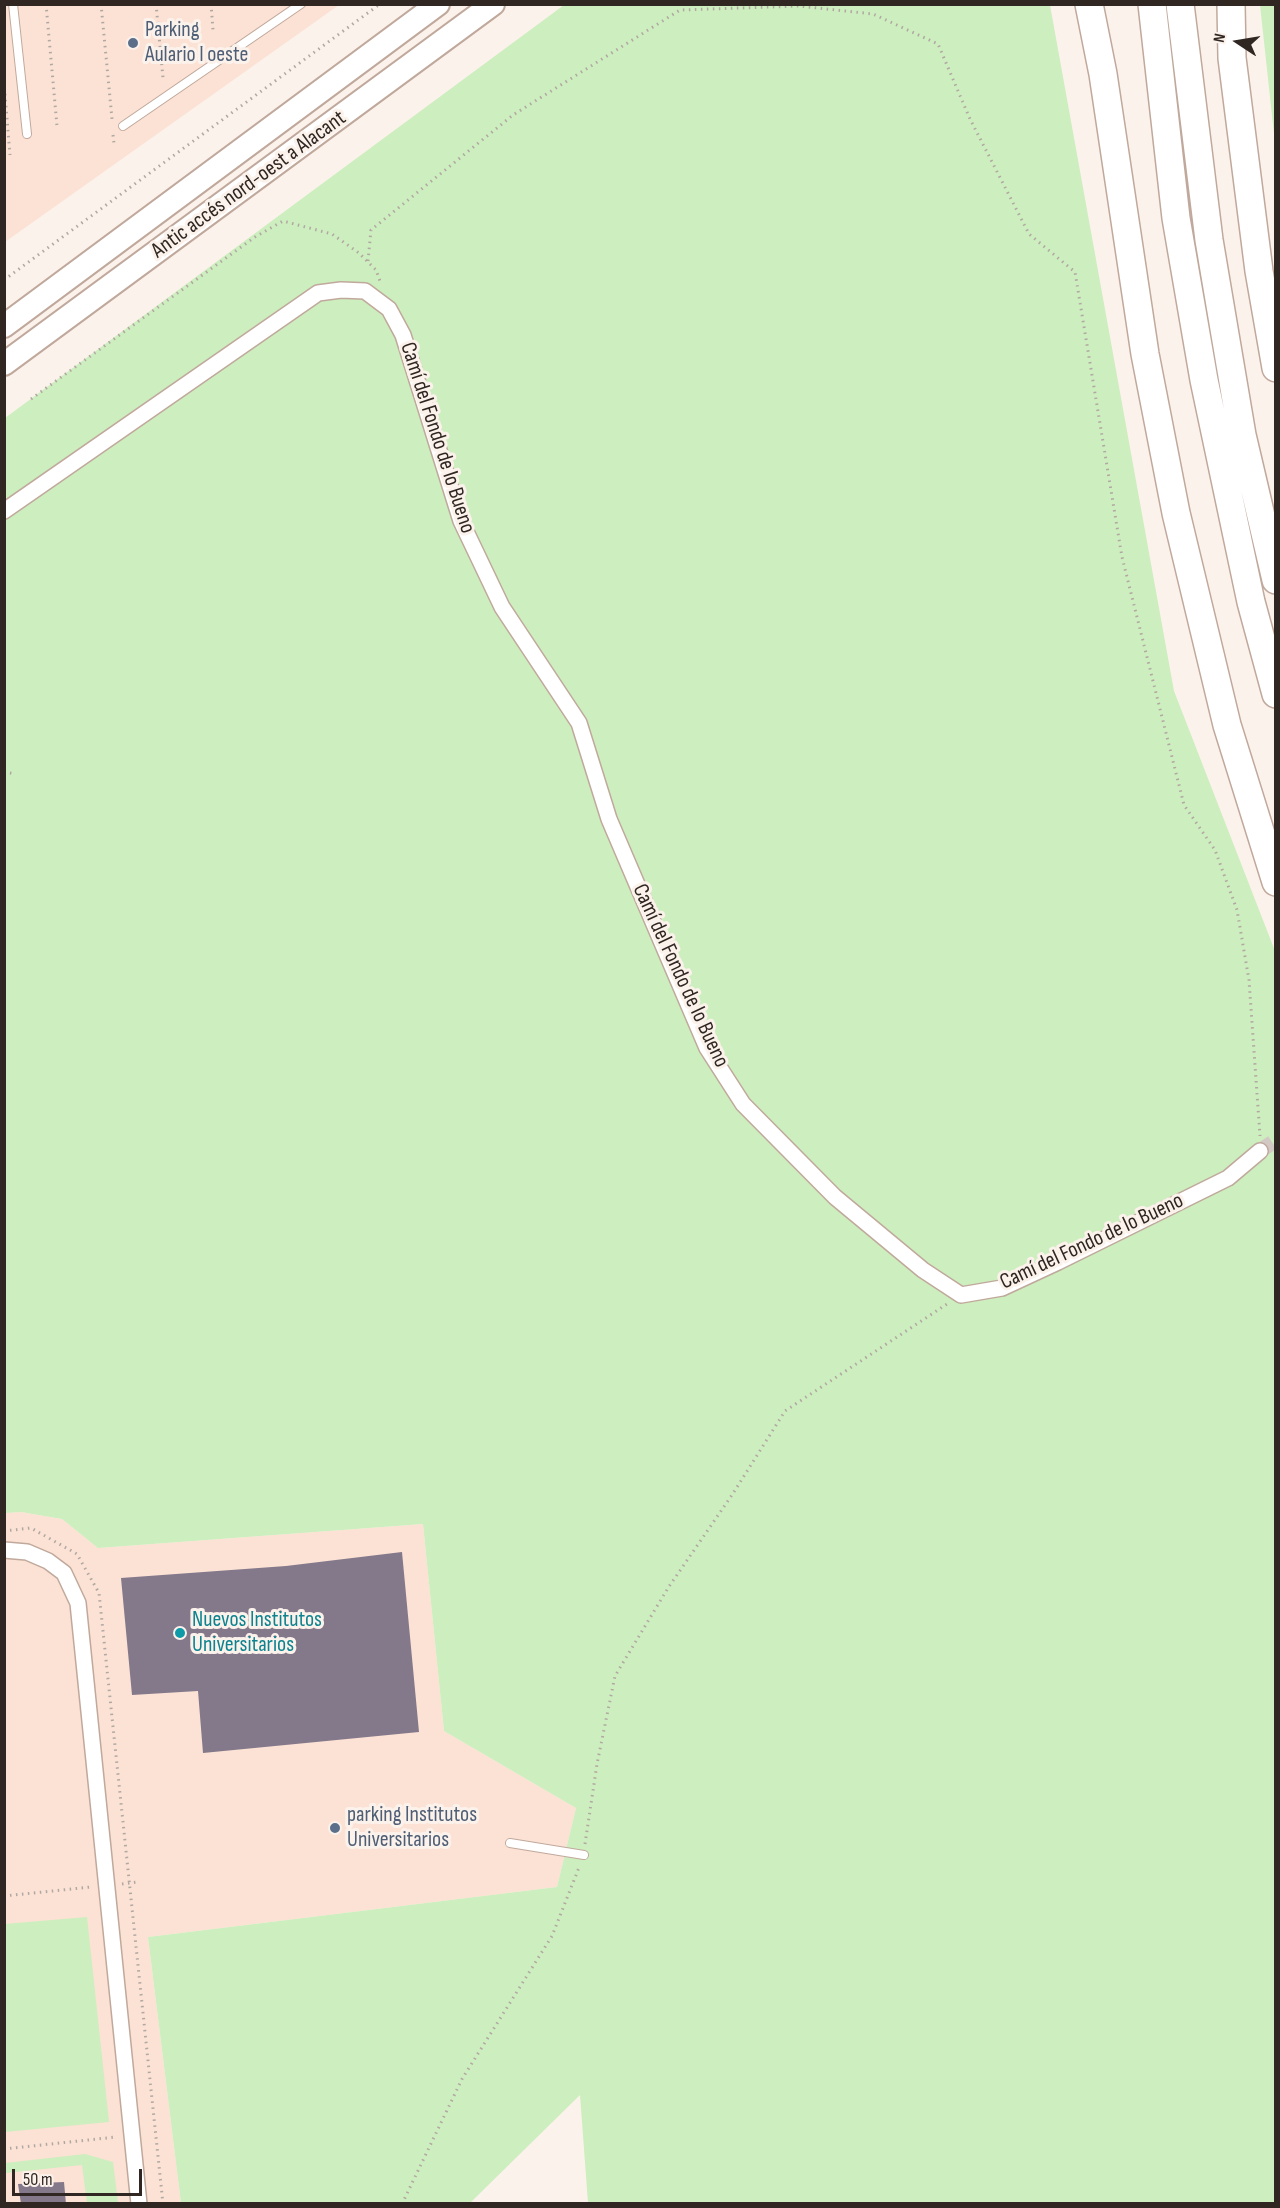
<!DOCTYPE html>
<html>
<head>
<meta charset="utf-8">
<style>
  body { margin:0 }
  #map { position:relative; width:1280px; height:2208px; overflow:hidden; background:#fcf2ec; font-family:"Sofia Sans Condensed",sans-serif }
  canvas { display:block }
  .frame { position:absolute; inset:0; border:6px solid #302722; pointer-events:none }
  .north { position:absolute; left:1208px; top:12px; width:60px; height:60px; -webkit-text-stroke:4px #fcf2ec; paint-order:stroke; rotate:282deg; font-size:16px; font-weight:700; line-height:24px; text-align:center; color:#302722 }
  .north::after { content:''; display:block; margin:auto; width:21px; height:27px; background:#302722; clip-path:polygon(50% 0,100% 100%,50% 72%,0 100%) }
  .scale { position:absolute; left:12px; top:2169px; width:130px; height:27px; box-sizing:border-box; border:3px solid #302722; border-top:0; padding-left:8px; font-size:18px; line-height:21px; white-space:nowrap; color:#302722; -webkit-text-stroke:4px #fcf2ec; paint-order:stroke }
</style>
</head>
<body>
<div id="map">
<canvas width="1280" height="2208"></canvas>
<div class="frame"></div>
<div class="north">N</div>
<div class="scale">50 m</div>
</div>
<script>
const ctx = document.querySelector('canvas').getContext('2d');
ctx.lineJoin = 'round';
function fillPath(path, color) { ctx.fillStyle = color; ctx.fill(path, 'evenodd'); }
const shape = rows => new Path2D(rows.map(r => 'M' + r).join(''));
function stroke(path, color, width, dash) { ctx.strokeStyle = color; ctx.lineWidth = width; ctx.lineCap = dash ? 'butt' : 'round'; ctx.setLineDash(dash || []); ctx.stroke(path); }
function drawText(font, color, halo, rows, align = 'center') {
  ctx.font = font + ' "Sofia Sans Condensed",sans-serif'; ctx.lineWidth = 6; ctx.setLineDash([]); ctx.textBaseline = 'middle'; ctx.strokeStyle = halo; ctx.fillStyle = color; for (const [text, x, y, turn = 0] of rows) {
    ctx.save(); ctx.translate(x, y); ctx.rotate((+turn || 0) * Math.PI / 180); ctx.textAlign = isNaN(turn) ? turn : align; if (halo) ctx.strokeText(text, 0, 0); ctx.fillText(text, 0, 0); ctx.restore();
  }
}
fillPath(shape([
  [5,5,339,5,5,242],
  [21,1512,62,1519,98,1548,423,1524,444,1731,576,1808,557,1887,148,1937,181,2203,5,2204,5,1513]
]), '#fbe2d4');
fillPath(shape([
  [564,5,1050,5,1174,691,1275,951,1275,2203,588,2203,580,2095,470,2203,181,2203,148,1937,557,1887,576,1808,444,1731,423,1524,98,1548,62,1519,21,1512,5,1513,5,418],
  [1260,5,1275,5,1275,143],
  [87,1917,109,2122,5,2132,5,1924],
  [85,2154,113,2162,118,2203,87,2203,82,2165,6,2173,5,2163]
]), '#cdeebe');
fillPath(shape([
  [402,1552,419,1732,203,1753,198,1691,132,1695,121,1578,286,1566],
  [64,2182,66,2204,21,2204,18,2184]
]), '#84788b');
stroke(shape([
  [1260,1151,1276,1140]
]), '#d3c9c4', 15, [15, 8]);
const lane = shape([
  [13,4,27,134],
  [123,126,301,4],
  [510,1843,584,1855]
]);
const street = shape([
  [4,511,318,293,341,290,365,291,389,309,403,335,461,521,502,607,579,723,609,819,707,1048,743,1104,835,1197,923,1270,961,1295,1002,1288,1058,1262,1228,1178,1260,1151],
  [4,1550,27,1552,48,1561,64,1573,78,1603,139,2204]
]);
const primary = shape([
  [4,326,438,4],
  [4,364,493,4]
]);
const highway = shape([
  [1089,4,1103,74,1145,354,1176,513,1227,725,1276,882],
  [1152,4,1176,218,1204,380,1251,602,1276,694],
  [1180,4,1209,240,1242,435,1276,580],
  [1231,4,1232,58,1259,271,1276,368]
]);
stroke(lane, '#c0a99c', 10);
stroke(street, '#c0a99c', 18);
stroke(primary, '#c0a99c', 26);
stroke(highway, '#c0a99c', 30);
stroke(shape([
  [46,4,57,126],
  [101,4,112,119],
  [156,4,163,78],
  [211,4,213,30],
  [4,82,10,155],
  [113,135,114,144],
  [368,261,371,230,513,115,680,10,799,6,873,14,938,44,970,119,1029,234,1075,272,1122,557,1184,805,1215,850,1237,910,1249,980,1260,1136],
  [4,280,380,4],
  [31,399,255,237,283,221,332,234,359,253,376,270,380,281],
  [4,772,15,774],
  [4,1531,31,1528,77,1554,99,1593,163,2204],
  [585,1844,597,1764,615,1676,668,1588,732,1495,785,1411,947,1304],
  [122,1884,138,1882],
  [4,1896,91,1887],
  [4,2149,116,2137],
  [402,2204,462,2079,552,1936,580,1865]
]), '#b2a8a3', 3, [1.5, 4.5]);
stroke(lane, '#fff', 8);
stroke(street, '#fff', 15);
stroke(primary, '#fff', 22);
stroke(highway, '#fff', 27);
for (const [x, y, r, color] of [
  [133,43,6,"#5c6f8a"],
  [180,1633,6,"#0f9aa8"],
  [335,1828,6,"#5c6f8a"]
]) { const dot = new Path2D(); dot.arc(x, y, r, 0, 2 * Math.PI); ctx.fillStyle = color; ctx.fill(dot); stroke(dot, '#fcf2ec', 2); }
drawText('22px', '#4e5e75', '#fcf2ec', [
  ["Parking",145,30],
  ["Aulario I oeste",145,55],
  ["parking Institutos",347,1815],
  ["Universitarios",347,1840]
], 'left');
drawText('22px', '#302722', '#fcf2ec', [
  ["Antic accés nord-oest a Alacant",249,185,-36],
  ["Camí del Fondo de lo Bueno",437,438,72],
  ["Camí del Fondo de lo Bueno",680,976,65],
  ["Camí del Fondo de lo Bueno",1092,1242,-25]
]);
drawText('22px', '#0d838f', '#fcf2ec', [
  ["Nuevos Institutos",192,1620],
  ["Universitarios",192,1645]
], 'left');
</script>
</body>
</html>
